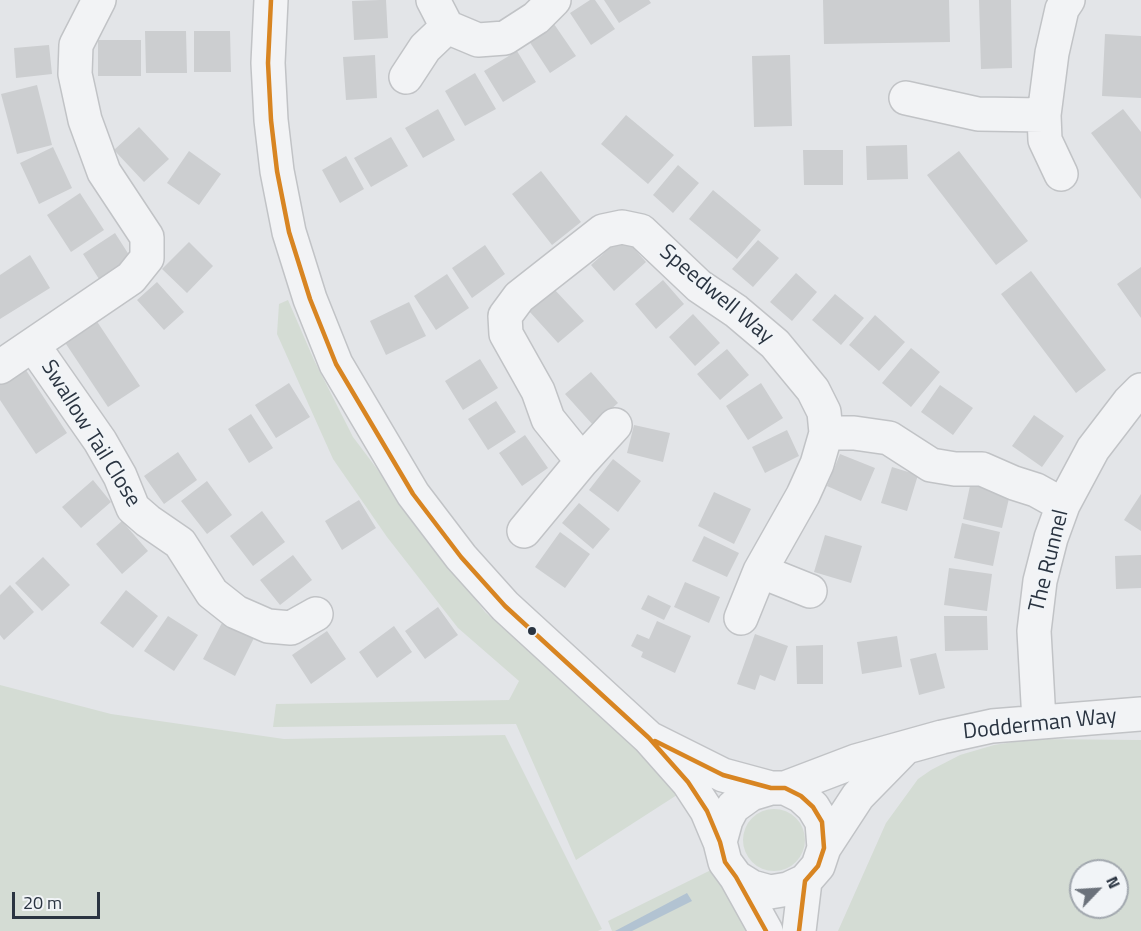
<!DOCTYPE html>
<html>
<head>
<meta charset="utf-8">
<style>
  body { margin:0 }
  #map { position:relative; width:1141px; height:931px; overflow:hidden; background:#e3e5e8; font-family:"Titillium Web",sans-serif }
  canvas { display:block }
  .north { position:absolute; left:1069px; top:859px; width:60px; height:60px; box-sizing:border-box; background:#f1f4f7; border:2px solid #a1a7ae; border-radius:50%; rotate:65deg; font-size:16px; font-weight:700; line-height:24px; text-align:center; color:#2a3441 }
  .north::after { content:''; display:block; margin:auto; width:21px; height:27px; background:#6b727b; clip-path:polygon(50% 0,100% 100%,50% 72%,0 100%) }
  .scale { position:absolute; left:12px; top:892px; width:88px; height:27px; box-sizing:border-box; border:3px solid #2a3441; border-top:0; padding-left:8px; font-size:18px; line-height:21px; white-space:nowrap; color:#2a3441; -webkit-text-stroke:4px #f1f4f7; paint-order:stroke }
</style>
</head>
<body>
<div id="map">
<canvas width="1141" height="931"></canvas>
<div class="north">N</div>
<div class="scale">20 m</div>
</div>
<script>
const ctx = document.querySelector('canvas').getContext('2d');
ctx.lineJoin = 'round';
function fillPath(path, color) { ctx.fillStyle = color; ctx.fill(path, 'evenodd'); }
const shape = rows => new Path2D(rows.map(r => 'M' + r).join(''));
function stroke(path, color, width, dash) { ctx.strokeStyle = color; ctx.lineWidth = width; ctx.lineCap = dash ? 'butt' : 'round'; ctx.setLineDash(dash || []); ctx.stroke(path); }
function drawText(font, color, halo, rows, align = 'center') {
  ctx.font = font + ' "Titillium Web",sans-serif'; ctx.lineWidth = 5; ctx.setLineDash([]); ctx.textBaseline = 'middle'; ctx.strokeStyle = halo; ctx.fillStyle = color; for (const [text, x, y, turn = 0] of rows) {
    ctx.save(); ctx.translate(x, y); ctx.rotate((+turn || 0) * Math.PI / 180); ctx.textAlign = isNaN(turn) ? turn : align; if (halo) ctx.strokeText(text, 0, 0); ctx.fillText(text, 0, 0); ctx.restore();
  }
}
fillPath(shape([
  [288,300,314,360,353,437,485,612,652,761,680,793,576,860,516,724,273,727,276,704,509,700,519,681,458,628,387,537,333,459,277,334,279,304],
  [0,685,111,714,284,739,505,735,602,929,598,931,0,931],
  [1033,739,1141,740,1141,931,838,931,886,823,918,779,931,770,960,755,994,745],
  [1081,871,1117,871,1117,907,1081,907],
  '743 840a31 31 0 1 1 62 0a31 31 0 1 1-62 0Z',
  [711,870,751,931,612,931,608,921]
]), '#d4dcd4');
fillPath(shape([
  [687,893,692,901,632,931,615,931]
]), '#b2c3d2');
fillPath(shape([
  [380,0,386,0,388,38,354,40,352,1],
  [590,0,595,0,615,29,591,45,570,13],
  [604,0,649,0,651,3,619,23],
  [823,0,949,0,950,42,824,44],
  [979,0,1011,0,1012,68,981,69],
  [554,24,576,56,550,73,529,41],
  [145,31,186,31,187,73,146,73],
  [194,31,230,31,231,72,194,72],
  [1105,34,1141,36,1141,98,1102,96],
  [98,40,141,40,141,76,98,76],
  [49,45,52,74,16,78,14,48],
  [517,51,536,82,503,102,484,71],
  [375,55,377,98,346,100,343,57],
  [790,55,792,126,754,127,752,56],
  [475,73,496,109,465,126,445,91],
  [37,85,52,145,17,154,1,94],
  [438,109,455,140,423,158,405,128],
  [1123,109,1141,132,1141,199,1091,133],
  [626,115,674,155,648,184,601,144],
  [139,127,169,159,144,182,114,150],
  [391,137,408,166,371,187,354,158],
  [907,145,908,179,867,180,866,146],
  [53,147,72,188,39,204,20,163],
  [803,150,843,150,843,185,804,185],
  [189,151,221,174,199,205,167,183],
  [959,151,1028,241,996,265,927,175],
  [346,156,364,189,340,203,322,170],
  [678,165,699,183,673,213,653,195],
  [541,171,581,222,552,245,512,194],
  [713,190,761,230,737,259,689,219],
  [80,193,104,230,71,252,47,215],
  [115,233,131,258,99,279,83,254],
  [623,236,646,262,614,291,591,265],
  [758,240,779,258,753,287,732,269],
  [189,242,213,266,187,293,162,269],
  [485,245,505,274,472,298,452,268],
  [30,255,50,288,0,319,0,275],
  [1141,267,1141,318,1117,284],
  [1031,271,1106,370,1076,393,1001,294],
  [796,273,817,292,792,321,770,302],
  [447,274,469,308,436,330,414,296],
  [663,280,684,304,656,329,635,304],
  [157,282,184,312,164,330,137,300],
  [554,289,584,321,558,343,529,311],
  [835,294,864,318,841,345,812,320],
  [409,302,426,336,386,355,370,321],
  [693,314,720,343,695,366,669,337],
  [875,315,905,342,879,371,849,345],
  [96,320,140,386,108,407,64,341],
  [911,348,940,372,911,407,882,383],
  [727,349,749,375,720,400,697,374],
  [480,359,498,388,463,410,445,381],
  [22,364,67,433,36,454,0,400,0,378],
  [591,372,618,403,593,425,565,394],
  [289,383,310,417,276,438,255,405],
  [761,383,783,418,748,440,726,406],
  [940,385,973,408,953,435,921,412],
  [496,401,516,432,488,450,468,419],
  [251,414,273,448,249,463,228,429],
  [1034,415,1064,436,1042,467,1012,446],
  [634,425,670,433,663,462,627,453],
  [787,430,799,456,765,473,752,447],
  [525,435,548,468,522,486,499,453],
  [178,452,197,480,164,504,144,476],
  [840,454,875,468,861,501,827,486],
  [613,459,641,481,618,512,589,490],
  [892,467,918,475,907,511,881,503],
  [93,480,111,502,81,528,62,507],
  [207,481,232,515,207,534,181,501],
  [971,481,1011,490,1002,528,963,519],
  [714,492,751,509,734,544,698,526],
  [1141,494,1141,531,1124,520],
  [359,500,376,528,342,550,325,521],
  [579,503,610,529,593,549,562,523],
  [262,511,285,542,253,566,230,536],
  [122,521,148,551,122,574,96,544],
  [962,523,1000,532,993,566,954,558],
  [560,532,590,554,565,588,535,567],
  [825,535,862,546,851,583,814,572],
  [704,536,739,553,727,577,692,561],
  [293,555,312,580,280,605,260,580],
  [1141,555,1141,588,1116,589,1115,556],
  [43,557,70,585,42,611,15,583],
  [949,568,992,574,987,611,944,605],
  [685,582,720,597,709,623,674,607],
  [10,585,34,612,4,640,0,635,0,595],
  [126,590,158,616,133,648,100,623],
  [648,595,671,606,664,620,641,609],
  [438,607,458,635,425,659,405,631],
  [168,616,198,635,174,671,144,651],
  [944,616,987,616,988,650,945,651],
  [223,621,254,638,235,676,203,659],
  [657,621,691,636,675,673,641,657,643,652,631,646,637,634,649,639],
  [394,626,412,652,377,678,359,652],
  [327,631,346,659,311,684,292,655],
  [755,634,788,646,775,681,760,675,755,690,737,684],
  [897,636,902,667,862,674,857,642],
  [823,645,823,684,797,684,796,646],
  [936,653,945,688,919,695,910,659]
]), '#ccced0');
const minor = shape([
  [271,0,268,63,271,120,277,171,289,232,310,299,336,364,413,494,461,557,505,606,649,738,688,782,707,811,720,842,725,862,736,877,752,887,770,892,788,889,805,881,818,866,824,848,822,822,813,807,801,796,785,788,771,788,723,775,649,738],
  [433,0,447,27,478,40,505,38,536,18,554,0],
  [406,77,425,48,447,27],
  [906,98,978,114,1044,115],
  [1061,174,1045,140,1044,115,1052,53,1062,9,1068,0],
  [33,345,100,441,120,476,133,508,148,521,180,543,212,593,236,612,268,626,291,628,316,614],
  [0,367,131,278,147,258,147,237,104,172,85,120,75,74,76,45,99,0],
  [582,461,615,425],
  [524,531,582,461,548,419,538,391,506,334,505,316,519,297,603,231,622,227,641,231,699,286,736,311,775,344,813,390,824,412,826,433,854,433,889,438,931,465,955,469,982,469,1014,483,1036,490,1063,505],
  [760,571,810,591],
  [741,618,760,571,803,495,817,464,826,433],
  [1039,721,1034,631,1040,581,1051,538,1063,505,1093,449,1129,402,1141,390],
  [785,788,856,761,942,737,992,726,1141,714],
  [720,842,726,820,733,807,751,794,771,788],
  [824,848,858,796,904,749],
  [736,877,766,931],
  [799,931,805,881]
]);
stroke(minor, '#c1c3c6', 36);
stroke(minor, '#f2f3f5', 33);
stroke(shape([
  [271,0,268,63,271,120,277,171,289,232,310,299,336,364,413,494,461,557,505,606,649,738,688,782,707,811,720,842,725,862,736,877,766,931],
  [655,741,723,775,771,788,785,788,801,796,813,807,822,822,824,848,818,866,805,881,799,931]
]), '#d88522', 4.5);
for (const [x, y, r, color] of [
  [532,631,5,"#2a3441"]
]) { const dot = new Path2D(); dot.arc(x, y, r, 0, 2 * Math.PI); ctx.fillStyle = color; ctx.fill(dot); stroke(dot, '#f1f4f7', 2); }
drawText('22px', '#2a3441', '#f1f4f7', [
  ["Speedwell Way",716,295,40],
  ["Swallow Tail Close",90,434,58],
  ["The Runnel",1050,561,-76],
  ["Dodderman Way",1040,725,-6]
]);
</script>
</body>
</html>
